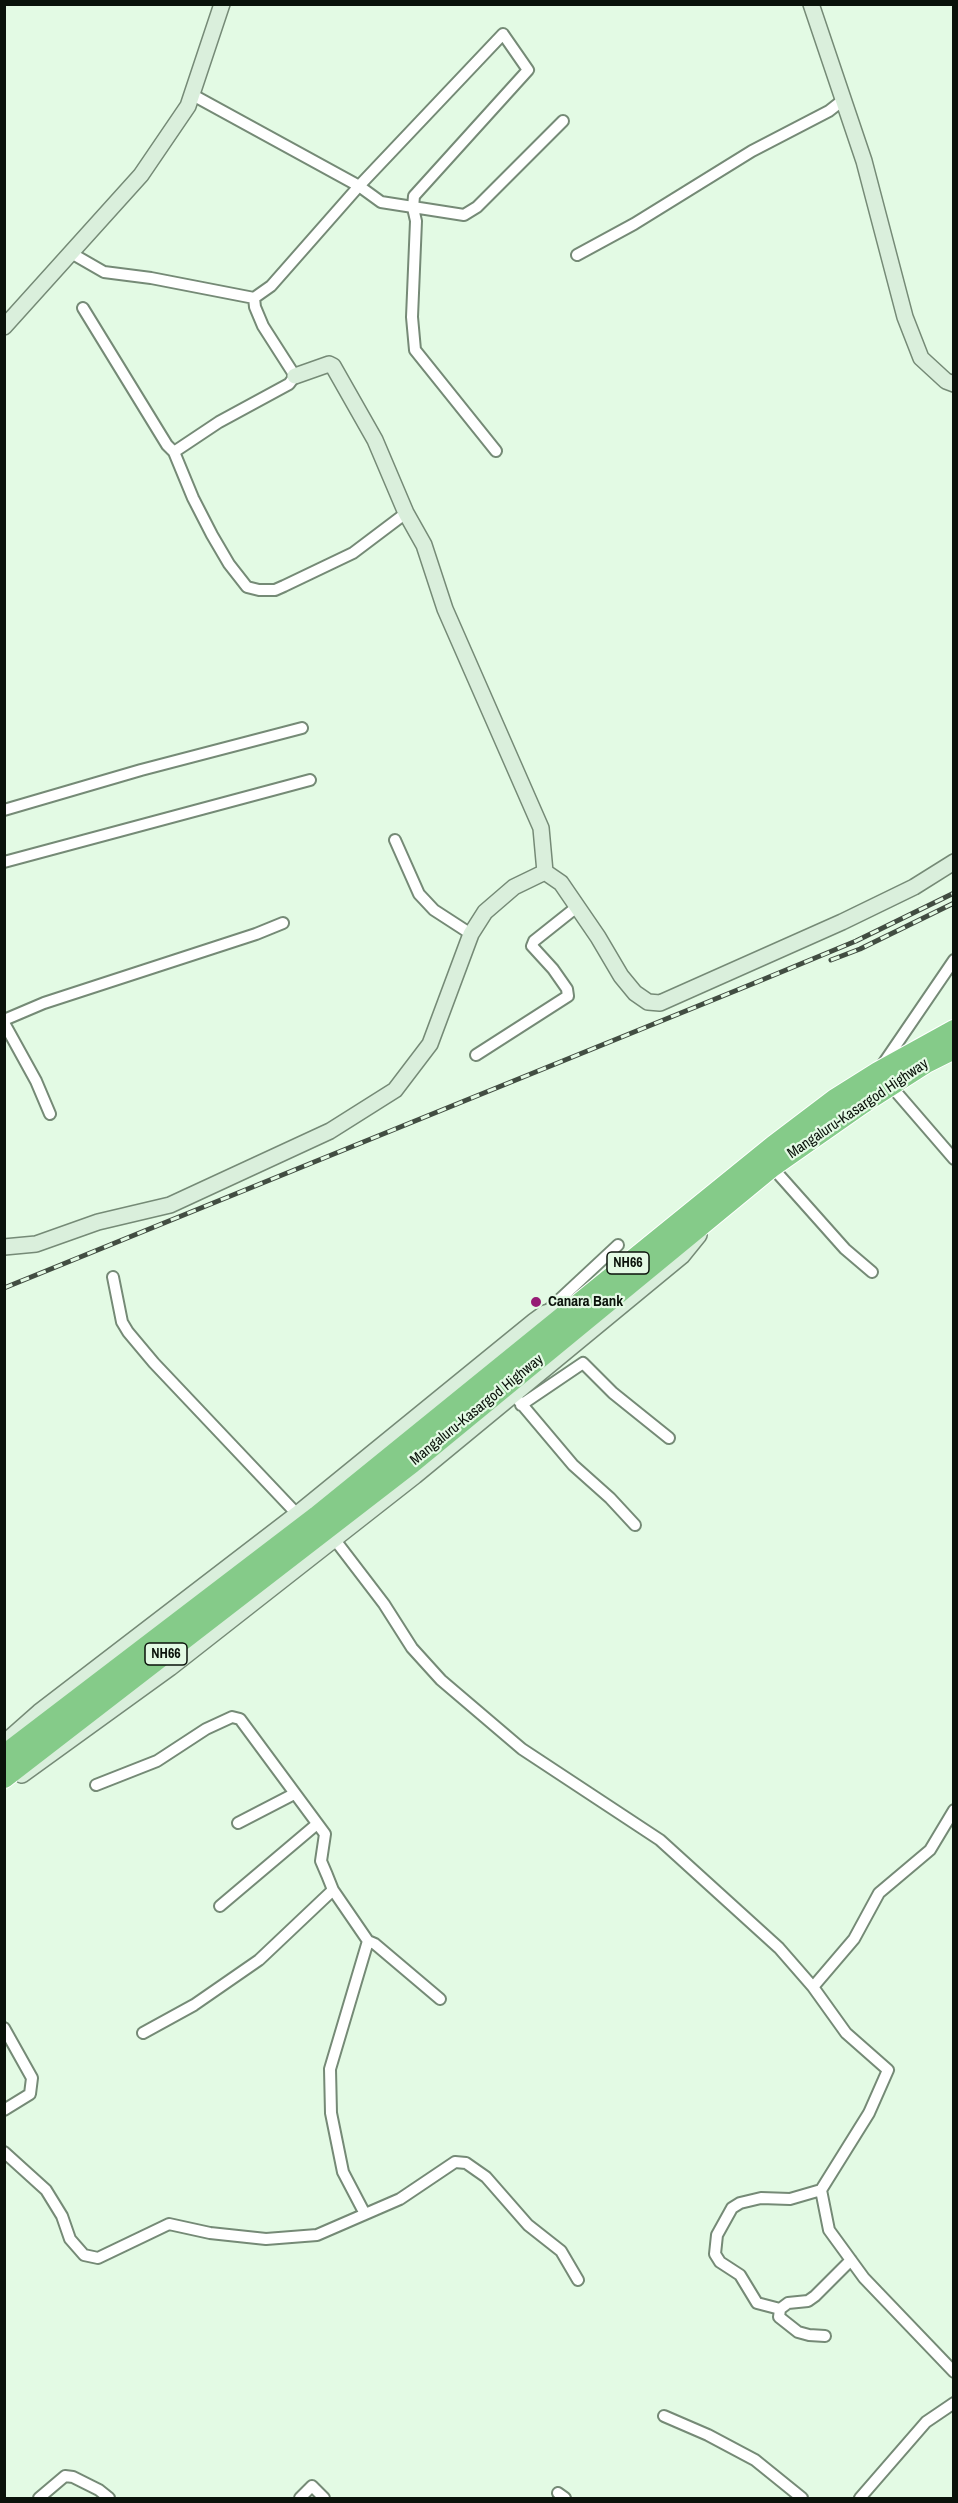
<!DOCTYPE html>
<html>
<head>
<meta charset="utf-8">
<style>
  body { margin:0 }
  #map { position:relative; width:958px; height:2503px; overflow:hidden; background:#e3fae4; font-family:"Archivo Narrow",sans-serif }
  canvas { display:block }
  .frame { position:absolute; inset:0; border:6px solid #0a120a; pointer-events:none }
</style>
</head>
<body>
<div id="map">
<canvas width="958" height="2503"></canvas>
<div class="frame"></div>
</div>
<script>
const ctx = document.querySelector('canvas').getContext('2d');
ctx.lineJoin = 'round';
const shape = rows => new Path2D(rows.map(r => 'M' + r).join(''));
function stroke(path, color, width, dash) { ctx.strokeStyle = color; ctx.lineWidth = width; ctx.lineCap = dash ? 'butt' : 'round'; ctx.setLineDash(dash || []); ctx.stroke(path); }
function drawText(font, color, halo, rows, align = 'center') {
  ctx.font = font + ' "Archivo Narrow",sans-serif'; ctx.lineWidth = 4.5; ctx.setLineDash([]); ctx.textBaseline = 'middle'; ctx.strokeStyle = halo; ctx.fillStyle = color; for (const [text, x, y, turn = 0] of rows) {
    ctx.save(); ctx.translate(x, y); ctx.rotate((+turn || 0) * Math.PI / 180); ctx.textAlign = isNaN(turn) ? turn : align; if (halo) ctx.strokeText(text, 0, 0); ctx.fillText(text, 0, 0); ctx.restore();
  }
}
const street = shape([
  [191,94,359,186,381,202,464,215,477,207,563,121],
  [71,253,104,272,151,278,254,298,271,286,359,186,503,34,528,70,414,196,413,208,416,221,412,317,415,350,496,451],
  [577,255,634,224,752,151,829,111,843,100],
  [83,308,167,445,174,452,193,498,212,535,229,564,247,587,259,590,275,590,284,586,353,553,406,513],
  [174,452,219,422,289,384,295,376,263,326,255,307,254,298],
  [4,810,141,770,302,728],
  [395,840,419,894,434,910,471,934],
  [4,862,310,780],
  [4,1020,44,1003,256,934,283,923],
  [4,1023,36,1081,50,1114],
  [476,1055,568,996,567,989,553,969,532,946,534,941,578,906],
  [881,1067,954,960],
  [891,1086,954,1159],
  [772,1167,845,1249,872,1272],
  [113,1277,122,1322,128,1332,154,1363,297,1514],
  [545,1313,618,1245],
  [519,1401,573,1465,610,1498,635,1525],
  [521,1405,583,1363,613,1393,669,1438],
  [332,1536,384,1604,412,1648,441,1680,522,1749,660,1840,779,1948,813,1987,846,2033,888,2070,869,2113,821,2190,829,2230,864,2278,954,2372],
  [96,1785,157,1761,206,1729,232,1717,240,1719,325,1834,321,1861,327,1875,333,1890,368,1941,375,1944,440,1999],
  [238,1823,294,1794],
  [220,1906,317,1824],
  [813,1987,854,1939,879,1893,930,1850,954,1810],
  [4,2028,32,2078,30,2094,4,2110],
  [143,2033,194,2005,259,1960,333,1890],
  [4,2152,46,2190,62,2216,70,2239,84,2255,98,2258,169,2224,210,2233,266,2239,317,2235,400,2199,455,2162,466,2163,486,2177,528,2225,561,2251,578,2280],
  [365,2214,343,2172,331,2113,330,2069,368,1941],
  [780,2309,757,2303,740,2275,720,2262,715,2254,717,2235,732,2208,740,2203,761,2198,790,2199,821,2190],
  [825,2336,809,2335,798,2332,779,2317,780,2309,788,2303,808,2301,815,2296,851,2260],
  [664,2416,708,2435,755,2460,802,2498],
  [558,2493,565,2498],
  [39,2498,65,2476,73,2477,99,2490,109,2498],
  [300,2498,312,2486,324,2498],
  [860,2498,926,2422,954,2403]
]);
const secondary = shape([
  [811,4,864,161,905,317,921,358,946,381,954,384],
  [4,327,141,175,188,106,222,4],
  [295,376,329,364,333,366,375,440,406,513,424,545,445,609,541,828,545,872],
  [545,872,561,883,598,937,621,976,635,993,648,1002,660,1003,842,922,914,887,954,862],
  [4,1247,36,1244,98,1222,170,1205,330,1131,395,1090,430,1044,471,934,485,912,514,887,545,872],
  [4,1743,39,1712,297,1514,534,1321,545,1313,557,1310,571,1310],
  [22,1775,170,1668,415,1476,682,1256,699,1235]
]);
const highway = shape([
  [4,1755,317,1516,773,1146,835,1099,878,1072,954,1030],
  [4,1778,412,1463,772,1167,862,1104,926,1063,954,1049]
]);
stroke(street, '#758a76', 14);
stroke(secondary, '#758a76', 18);
stroke(highway, '#fff', 22);
stroke(street, '#fff', 10);
stroke(secondary, '#daefdc', 15);
stroke(highway, '#85cb89', 20);
const rail = shape([
  [831,960,860,949,954,903],
  [4,1288,757,982,856,941,954,893]
]);
stroke(rail, '#424d42', 5);
stroke(rail, '#e3fae4', 3, [9]);
for (const [x, y, r, color] of [
  [536,1302,6,"#961b75"]
]) { const dot = new Path2D(); dot.arc(x, y, r, 0, 2 * Math.PI); ctx.fillStyle = color; ctx.fill(dot); stroke(dot, '#e3fae4', 2); }
for (const [x, y, w] of [
  [628,1263,42],
  [166,1654,42]
]) { const box = new Path2D(); box.roundRect(x - w / 2, y - 11, w, 22, 4.5); ctx.fillStyle = '#e3fae4'; ctx.fill(box); stroke(box, '#0a120a', 1.5); }
drawText('bold 14px', '#0a120a', null, [
  ["NH66",628,1263],
  ["NH66",166,1654]
]);
drawText('15px', '#0a120a', '#e3fae4', [
  ["Mangaluru-Kasargod Highway",858,1109,-34],
  ["Mangaluru-Kasargod Highway",477,1410,-39]
]);
drawText('bold 15px', '#0a120a', '#e3fae4', [
  ["Canara Bank",548,1302]
], 'left');
</script>
</body>
</html>
